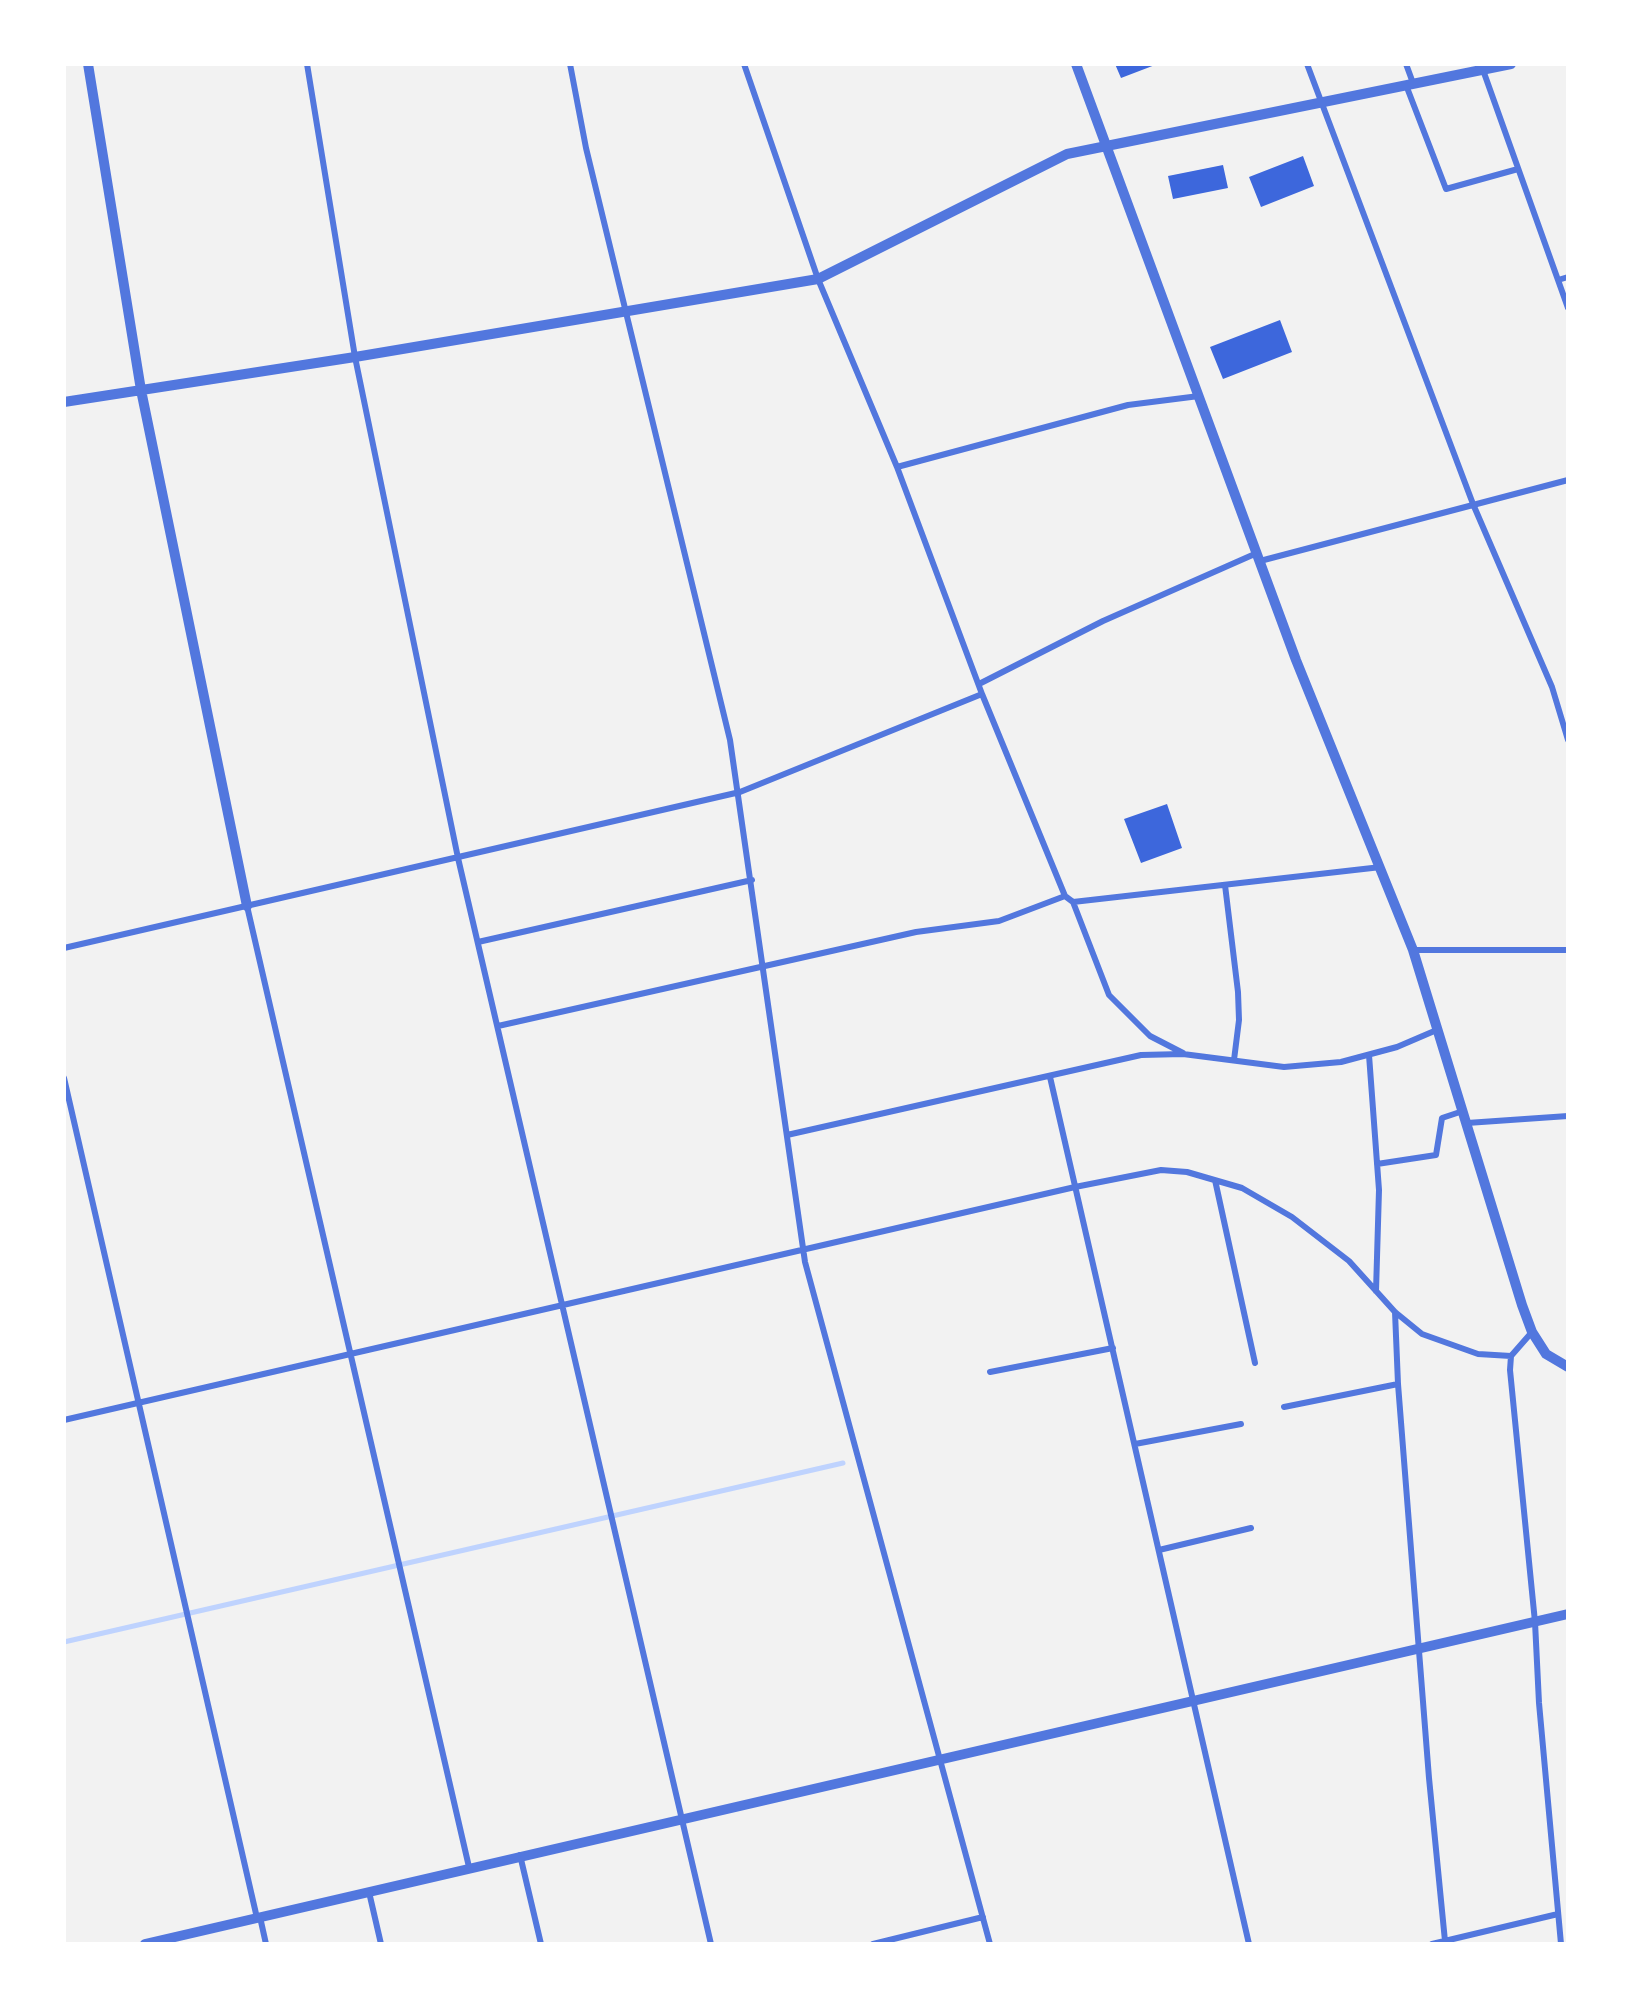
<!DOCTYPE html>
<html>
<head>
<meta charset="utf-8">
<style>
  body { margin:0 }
  #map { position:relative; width:1632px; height:2008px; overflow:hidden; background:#f2f2f2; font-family:"Exo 2",sans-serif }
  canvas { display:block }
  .frame { position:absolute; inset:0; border:66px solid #fff; pointer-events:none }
</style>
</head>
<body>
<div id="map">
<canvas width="1632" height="2008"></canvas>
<div class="frame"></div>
</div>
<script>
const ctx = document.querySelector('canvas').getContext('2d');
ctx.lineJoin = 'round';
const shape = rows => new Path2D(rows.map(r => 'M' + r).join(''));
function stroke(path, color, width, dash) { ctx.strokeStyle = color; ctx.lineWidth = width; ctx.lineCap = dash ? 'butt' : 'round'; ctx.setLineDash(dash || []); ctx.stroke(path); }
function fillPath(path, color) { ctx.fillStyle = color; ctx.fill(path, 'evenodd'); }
stroke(shape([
  [64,1642,843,1463]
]), '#bfd3fe', 5);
fillPath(shape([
  [1115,64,1155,64,1155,65,1121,78],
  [1303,156,1314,186,1261,207,1249,177],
  [1223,165,1228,188,1173,199,1168,176],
  [1280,320,1292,352,1223,379,1210,347],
  [1167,804,1182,848,1141,863,1124,819]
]), '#3d67dc');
stroke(shape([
  [307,64,355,357,458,858,711,1944],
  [570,64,586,148,730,740,805,1262,990,1944],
  [744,64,818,279,897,467,982,694,1065,896,1073,902,1381,867],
  [1307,64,1473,504,1552,687,1568,740],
  [1406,64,1413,83],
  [1483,70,1568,308],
  [1406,85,1446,189,1518,169],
  [1558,280,1568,277],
  [897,467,1128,405,1199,396],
  [1260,561,1568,480],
  [979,684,1103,621,1257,553],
  [1225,885,1238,992,1239,1020,1234,1060],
  [1073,902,1109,995,1150,1036,1183,1053],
  [247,906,469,1867],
  [478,942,752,880],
  [64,948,740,792,982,694],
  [1413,950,1568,950],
  [498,1026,916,932,999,921,1065,896],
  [1369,1055,1379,1190,1376,1291],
  [1050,1077,1249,1944],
  [64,1078,257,1918],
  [1467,1123,1568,1116],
  [787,1135,1141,1055,1183,1054,1284,1067,1341,1062,1397,1047,1439,1029],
  [1377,1164,1436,1155,1442,1118,1463,1111],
  [1215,1180,1255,1363],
  [1395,1312,1398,1384,1429,1778,1445,1941],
  [1532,1332,1511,1356,1510,1370,1535,1622,1539,1703,1561,1944],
  [990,1372,1113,1348],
  [1284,1407,1398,1384],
  [64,1420,1075,1187,1161,1170,1187,1172,1242,1188,1292,1217,1349,1261,1395,1312,1422,1334,1478,1354,1511,1356],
  [1135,1444,1241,1424],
  [1159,1550,1251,1528],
  [520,1855,541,1944],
  [369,1892,381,1944],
  [260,1917,266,1944],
  [873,1944,983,1917],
  [1432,1944,1558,1914]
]), '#5277de', 6);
stroke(shape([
  [88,64,141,390,247,906],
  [1076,64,1296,660,1413,950,1522,1305,1532,1332,1546,1354,1568,1367],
  [64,402,355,357,818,279,1067,154,1511,64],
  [145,1944,1568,1614]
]), '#5277de', 10);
</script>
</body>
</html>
